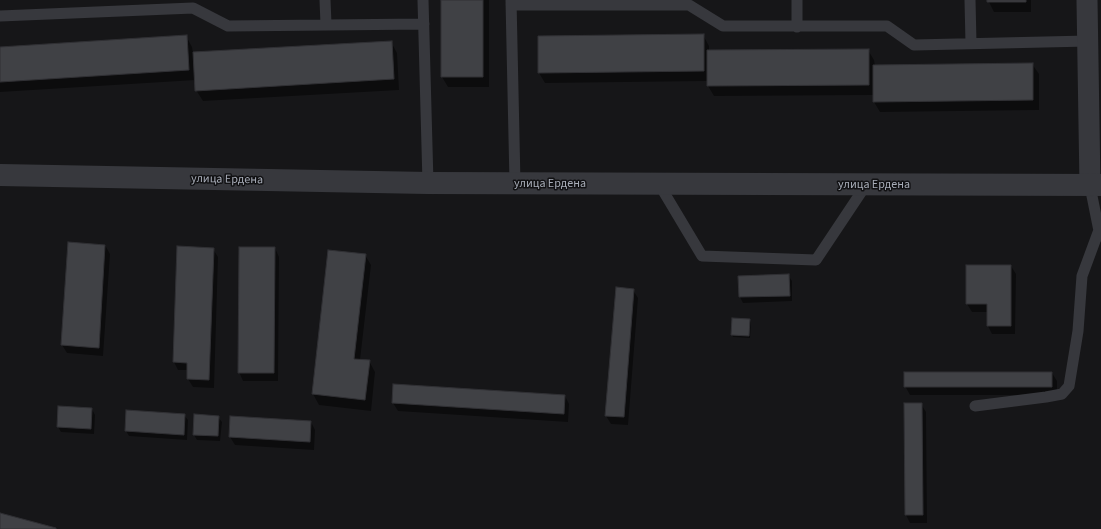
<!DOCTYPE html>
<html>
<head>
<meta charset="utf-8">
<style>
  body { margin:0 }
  canvas { display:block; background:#161618 }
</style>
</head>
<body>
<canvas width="1101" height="529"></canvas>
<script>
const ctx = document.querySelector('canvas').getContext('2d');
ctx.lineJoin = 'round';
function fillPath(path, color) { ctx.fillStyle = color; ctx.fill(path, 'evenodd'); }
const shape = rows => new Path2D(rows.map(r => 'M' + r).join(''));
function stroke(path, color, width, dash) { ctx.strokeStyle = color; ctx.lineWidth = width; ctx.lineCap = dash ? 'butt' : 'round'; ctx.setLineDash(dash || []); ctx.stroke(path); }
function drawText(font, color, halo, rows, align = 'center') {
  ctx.font = font + ' "Source Sans 3",sans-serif'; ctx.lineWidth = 3; ctx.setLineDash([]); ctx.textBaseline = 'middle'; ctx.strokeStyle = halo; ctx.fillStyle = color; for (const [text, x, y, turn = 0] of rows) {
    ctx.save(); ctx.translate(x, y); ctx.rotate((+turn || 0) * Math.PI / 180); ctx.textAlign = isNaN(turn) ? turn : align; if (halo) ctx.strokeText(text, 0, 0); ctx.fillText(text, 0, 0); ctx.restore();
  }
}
fillPath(shape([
  [442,0,489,0,489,87,448,87,442,77],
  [988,0,1031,0,1031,12,994,12],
  [703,35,709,46,709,51,868,50,874,60,875,66,1032,64,1039,74,1039,110,880,112,874,102,874,95,714,96,708,86,708,81,545,83,539,73],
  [186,36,192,47,193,53,391,42,397,53,399,90,203,101,196,90,196,80,0,92,0,48],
  [105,245,110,254,103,356,67,353,62,345],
  [275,248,279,257,278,381,243,381,239,372],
  [213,249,218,257,214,388,193,387,188,379,188,370,178,370,174,362],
  [329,251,365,255,371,265,360,360,369,361,375,372,371,411,319,405,313,394],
  [967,266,1011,266,1016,274,1015,334,992,334,988,326,988,312,972,312,967,304],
  [788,275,792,281,792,301,743,303,740,297,739,277],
  [633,290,638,298,628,425,611,424,606,416],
  [749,320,751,322,750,338,733,337,732,334],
  [1052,373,1057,381,1057,395,910,395,905,386],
  [565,396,569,404,568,422,398,411,393,403],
  [921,404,926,412,927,523,910,523,906,515],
  [92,409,95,415,94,434,61,432,58,427],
  [184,415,188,420,187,440,129,436,126,431],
  [218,417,222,422,220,441,197,440,194,435],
  [311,422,315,430,314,450,235,445,230,437]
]), '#0007');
const building = shape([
  [441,0,483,0,483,77,441,77,441,0],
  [987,0,1026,0,1026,2,987,2,987,0],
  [704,34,704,71,538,73,538,36,704,34],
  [187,35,189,70,0,82,0,47,187,35],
  [392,41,394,79,195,91,193,52,392,41],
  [869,49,869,85,707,86,707,50,869,49],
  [1033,63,1033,100,873,102,873,65,1033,63],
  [68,242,105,245,99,348,61,345,68,242],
  [177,246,214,248,209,380,187,379,187,363,173,362,177,246],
  [239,247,275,247,274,373,238,373,239,247],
  [328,250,366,254,354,359,370,360,365,400,312,394,328,250],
  [966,265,1011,265,1011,326,987,326,987,304,966,304,966,265],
  [789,274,790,296,739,297,738,276,789,274],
  [616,287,634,289,624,417,605,416,616,287],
  [732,318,750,319,749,336,731,335,732,318],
  [904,372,1052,372,1052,387,904,387,904,372],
  [393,384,565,395,564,414,392,403,393,384],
  [904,403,922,403,923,515,905,515,904,403],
  [58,406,92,408,91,429,57,427,58,406],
  [126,410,185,414,184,435,125,431,126,410],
  [194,414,219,416,218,436,193,435,194,414],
  [230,416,311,421,310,442,229,437,230,416],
  [0,513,56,528,56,529,0,529,0,513]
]);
fillPath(building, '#404145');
stroke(building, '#303034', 1);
stroke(shape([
  [325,0,326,24],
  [423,0,428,183],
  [511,0,515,183],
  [797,0,797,27],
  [970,0,971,43],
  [511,5,689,5,723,26,887,26,914,45,1088,41],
  [0,16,193,8,228,26,424,24],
  [659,184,702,256,816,260,866,185],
  [1090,186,1100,236],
  [975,406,1046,397,1062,394,1069,386,1078,331,1082,276,1099,230]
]), '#37383d', 11);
stroke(shape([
  [1087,0,1090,186]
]), '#37383d', 21);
stroke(shape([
  [0,175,428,183,1101,185]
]), '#37383d', 22);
drawText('12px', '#a8adb8', '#111113', [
  ["улица Ердена",227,180,1],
  ["улица Ердена",550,184],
  ["улица Ердена",874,185]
]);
</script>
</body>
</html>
